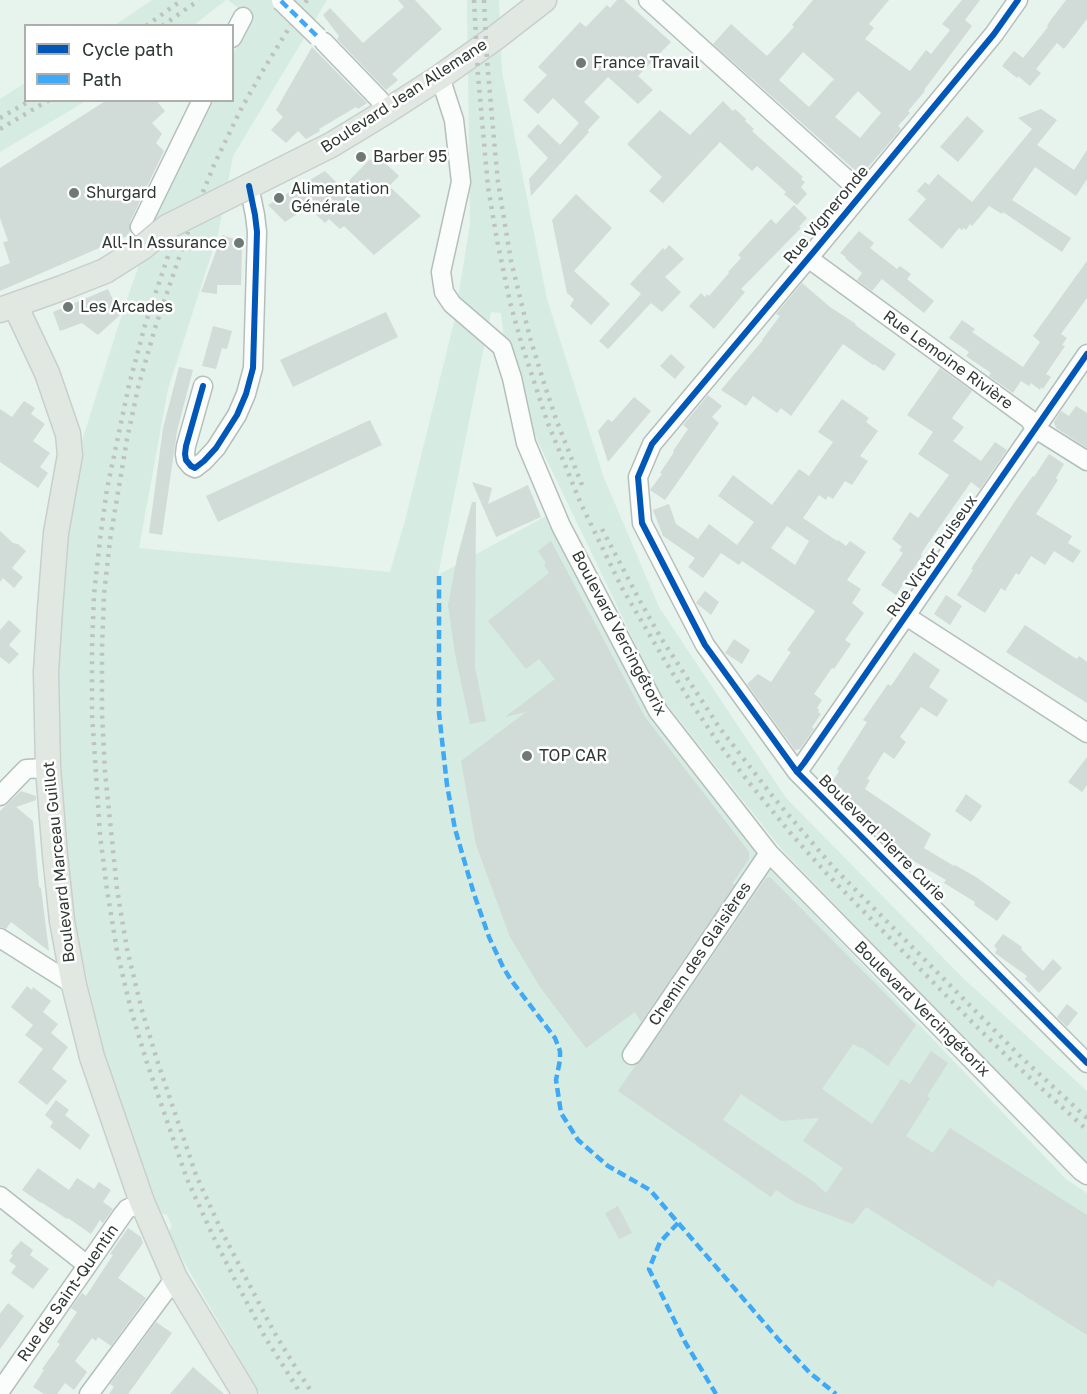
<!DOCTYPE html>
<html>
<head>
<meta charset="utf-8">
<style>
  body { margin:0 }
  #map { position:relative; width:1087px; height:1394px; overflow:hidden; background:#e7f3ed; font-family:"Golos Text",sans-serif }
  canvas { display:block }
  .legend { position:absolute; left:24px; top:24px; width:210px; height:78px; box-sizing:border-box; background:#fff; border:2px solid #acafae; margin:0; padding:8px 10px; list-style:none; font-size:18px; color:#2f3834 }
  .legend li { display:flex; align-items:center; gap:12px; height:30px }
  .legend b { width:30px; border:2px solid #acafae }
</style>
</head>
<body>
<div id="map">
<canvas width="1087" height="1394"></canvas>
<ul class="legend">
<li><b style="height:8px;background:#0057b8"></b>Cycle path</li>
<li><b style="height:8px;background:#3fa9f5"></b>Path</li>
</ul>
</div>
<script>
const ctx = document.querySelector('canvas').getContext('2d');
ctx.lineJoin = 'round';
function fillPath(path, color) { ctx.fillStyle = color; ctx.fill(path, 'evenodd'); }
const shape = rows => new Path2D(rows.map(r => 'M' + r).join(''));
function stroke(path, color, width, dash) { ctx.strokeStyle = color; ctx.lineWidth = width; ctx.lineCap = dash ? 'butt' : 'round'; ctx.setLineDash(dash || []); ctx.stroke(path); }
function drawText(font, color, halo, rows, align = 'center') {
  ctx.font = font + ' "Golos Text",sans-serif'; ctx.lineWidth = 5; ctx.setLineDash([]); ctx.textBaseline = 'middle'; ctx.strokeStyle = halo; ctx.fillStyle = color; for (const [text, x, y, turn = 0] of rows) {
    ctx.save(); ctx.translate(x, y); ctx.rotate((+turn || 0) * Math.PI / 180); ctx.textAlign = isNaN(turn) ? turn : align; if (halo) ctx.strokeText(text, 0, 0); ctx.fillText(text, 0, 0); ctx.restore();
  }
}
fillPath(shape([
  [152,0,226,0,194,25,115,25],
  [228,0,327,0,233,156,218,234,168,389,139,548,390,572,406,517,454,322,470,224,467,0,499,0,502,72,547,299,604,478,659,607,786,798,963,978,1087,1091,1087,1162,1075,1154,783,851,661,697,526,417,504,339,501,313,491,312,438,575,546,516,651,708,772,870,1066,1179,1087,1193,1087,1394,260,1394,176,1248,169,1231,172,1226,167,1215,161,1213,105,1065,71,904,55,755,58,597,81,444,123,311,163,195,210,101,232,100,233,55,251,18],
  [25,83,26,100,86,101,0,152,0,99]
]), '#d6ece2');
fillPath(shape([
  [398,0,415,0,442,29,392,74,398,80,386,90,337,39,339,36,323,15,330,8,363,43,404,7],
  [617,0,624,0,671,42,638,76,653,90,638,104,608,77,584,102,600,117,588,130,589,132,531,196,529,179,548,158,527,136,538,124,560,145,579,123,553,98,538,114,523,100,547,75,538,67,580,22,586,27,607,5,610,8],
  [813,0,889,0,869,24,874,28,865,39,910,71,926,50,931,54,950,30,942,24,962,0,980,0,965,20,972,26,924,90,925,91,908,111,910,113,898,126,901,129,864,172,858,173,713,44,731,24,767,56,794,27,792,25],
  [803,52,834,79,809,107,779,80],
  [858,91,881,113,860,138,835,117],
  [1066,0,1087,0,1087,19,1064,49,1057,43,1036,69,1041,73,1030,86,1018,76,1017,78,1002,66,1014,51,1023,58,1048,27,1047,26,1050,21],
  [312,47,367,103,358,109,356,107,319,129,320,131,306,139,298,131,286,143,271,130,283,117,276,110],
  [107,100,156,100,165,111,152,123,162,134,156,143,164,151,130,222,130,231,127,236,0,291,0,267,10,263,3,242,8,241,0,218,0,168],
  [723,101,733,111,735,109,746,119,745,121,754,129,752,131,803,177,801,179,805,182,801,187,807,194,797,205,784,194,786,192,757,166,752,171,720,142,663,203,649,191,662,177,627,144,660,110,690,135],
  [1041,109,1057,120,1037,145,1074,170,1087,150,1087,179,1076,196,1035,167,1012,200,1071,238,1062,252,1003,212,1002,214,989,206,972,226,970,224,966,230,964,228,962,230,959,228,942,249,908,220,926,199,917,191,925,182,929,185,938,174,972,202,1032,129,1018,118],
  [967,116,984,131,958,162,940,147],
  [380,158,399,176,389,186,421,216,374,255,344,226,340,229,329,219,325,223,308,207,285,222,268,205,325,171,342,188,370,159,375,163],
  [576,194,612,228,574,271,610,304,591,325,570,306,574,299,567,293,552,220],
  [794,205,807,218,799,227,801,228,741,289,745,292,714,329,689,306,701,293,705,297,707,294,709,296,729,273,728,272,741,258,738,255,748,244,771,219,776,224],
  [859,231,874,243,870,248,897,269,900,266,911,274,907,279,934,301,924,313,882,279,872,291,857,280,862,273,845,258,846,257,840,253],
  [222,235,237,240,242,246,241,285,217,285,217,294,201,292],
  [669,245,684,259,665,277,681,292,662,312,651,303,608,349,599,341,641,294,630,284,663,248,665,250],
  [1087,261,1087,298,1061,334,1067,338,1062,345,1065,346,1046,374,1051,377,1043,389,1041,387,1040,390,1031,383,1029,386,1021,381,1013,393,989,376,991,373,966,356,969,352,949,338,962,320,975,329,972,332,1023,367,1040,342,1033,336],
  [802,283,830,307,856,324,855,325,896,354,884,371,874,364,873,365,843,344,791,416,781,408,777,413,753,396,746,406,721,390,763,340,762,340,780,316,776,314],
  [108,289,120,315,98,335,82,323,60,331,53,312],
  [386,312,398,337,293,387,280,360],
  [213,326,232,331,227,349,222,348,216,369,202,366],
  [671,354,685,367,675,379,660,366],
  [179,367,193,370,177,431,162,535,149,533,163,428],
  [940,368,972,391,952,418,964,427,953,441,981,461,995,442,1007,450,980,489,971,482,924,549,921,555,922,556,896,595,881,585,903,553,899,550,902,547,892,539,910,512,918,518,949,475,918,454,933,432,907,415],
  [708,395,722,406,712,417,719,423,665,500,650,490,662,474,660,473,674,452,673,451,688,429,683,425],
  [634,397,651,411,608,462,598,431,608,419,612,422],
  [842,399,869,418,866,422,878,431,860,456,868,461,852,485,845,481,833,499,828,496,826,500,819,495,803,518,837,541,838,540,846,546,850,541,866,552,847,580,861,589,852,603,864,613,845,640,851,644,834,669,832,668,814,694,822,700,817,708,819,710,818,712,821,714,812,727,814,729,800,749,795,750,747,684,758,674,771,682,791,652,787,650,815,611,742,561,739,565,721,553,703,578,688,567,695,558,663,536,653,510,669,504,676,524,698,539,709,524,737,545,754,522,718,496,733,475,772,505,799,469,809,476,833,442,818,432],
  [787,526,809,541,795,565,771,548],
  [24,401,35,408,31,414,45,424,33,441,50,453,40,467,48,473,38,488,0,462,0,409,12,417],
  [1076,406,1087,413,1087,448,1056,428,1054,422,1061,411,1069,416],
  [370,420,382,445,218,522,206,496],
  [1049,454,1064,464,1056,478,1058,480,1036,514,1072,536,1068,543,1081,551,1073,563,1054,551,1045,565,1031,556,1019,575,1016,573,1005,591,1001,588,985,613,957,595,973,570,971,569,1015,501,1033,476,1034,477],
  [472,482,492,488,488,504,528,485,541,517,496,537],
  [472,502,476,502,475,667,486,721,470,724,455,654,448,605,457,558],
  [0,531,13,543,18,544,26,551,12,568,23,577,14,588,3,578,0,582],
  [551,541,645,717,749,852,749,859,732,884,735,884,641,1022,635,1012,586,1048,540,987,510,937,476,845,461,761,526,712,505,717,555,679,539,659,526,669,488,621,549,573,544,565,546,563,538,551],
  [705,591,719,602,711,615,696,603],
  [946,595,962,606,950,625,934,614],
  [9,620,21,631,9,645,19,654,9,664,0,657,0,630],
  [1025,625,1072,656,1077,659,1079,656,1087,662,1087,703,1006,652],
  [734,639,750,650,742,664,725,653],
  [914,652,940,670,929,687,948,700,937,717,921,707,900,737,906,742,894,759,884,752,867,779,870,780,865,789,931,834,924,848,954,866,955,865,976,877,1011,902,997,921,974,905,975,902,944,883,946,880,895,850,897,845,875,832,877,828,857,816,862,808,829,787,839,771,837,769,867,722,863,720,888,684,891,686],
  [1087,757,1087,785,1082,792,1068,782],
  [21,791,36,796,36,800,16,807,33,821,39,887,41,888,49,951,11,922,6,929,0,927,0,811],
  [966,794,982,806,971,822,955,811],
  [770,877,916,1025,888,1066,861,1047,860,1048,853,1044,822,1089,872,1124,901,1079,910,1084,931,1051,948,1063,927,1096,930,1098,906,1136,933,1153,950,1128,1087,1215,1087,1335,998,1279,993,1287,866,1207,853,1224,796,1203,776,1190,771,1197,618,1091,635,1066,641,1061,766,878],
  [741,1094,781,1121,819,1118,803,1141,843,1168,826,1193,814,1182,723,1120],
  [1003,934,1022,947,1021,949,1043,971,1053,959,1062,968,1039,993,1025,979,1027,976,995,953,997,949,994,946],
  [27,986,32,990,33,987,51,1001,43,1012,58,1024,51,1033,68,1047,52,1069,67,1081,47,1105,18,1082,43,1049,25,1035,33,1025,11,1007],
  [1067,1004,1078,1013,1067,1027,1057,1017],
  [56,1100,69,1110,65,1115,90,1135,80,1150,50,1127,53,1122,45,1115],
  [38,1168,69,1190,77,1178,94,1189,99,1182,111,1190,103,1202,113,1209,103,1223,100,1220,91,1234,68,1218,67,1219,41,1202,41,1203,22,1190],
  [618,1206,632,1233,619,1239,605,1213],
  [128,1228,141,1237,143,1243,118,1278,146,1298,111,1346,98,1337,96,1341,92,1338,75,1361,87,1372,74,1390,65,1383,57,1394,44,1394,33,1387,44,1370,42,1369,60,1344,57,1342,77,1312,71,1308,82,1293,86,1296,113,1255,110,1254],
  [21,1241,33,1250,30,1255,49,1269,33,1289,11,1273,16,1266,9,1261,13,1255,11,1254,12,1251],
  [8,1303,24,1316,0,1349,0,1314],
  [156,1322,172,1333,128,1394,109,1394,114,1387,110,1384],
  [193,1367,224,1394,170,1394]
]), '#d1dbd8');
const minor = shape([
  [648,0,862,193],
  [1018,0,994,34,816,249,652,444,638,477,642,523,705,645,797,772,1087,1063],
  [232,38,243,17],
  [324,42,379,99,387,111],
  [440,77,454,120,461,182,441,272,444,292,452,304,502,347,512,378,526,443,561,526,658,711,769,853,1081,1171,1087,1175],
  [152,239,140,227,202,100],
  [808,258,1029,419,1036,429,1087,461],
  [203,386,186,446,185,454,186,460,191,466,195,468,204,461,216,448,237,415,246,394,253,368,257,232,255,215,249,186],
  [906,616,1087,733],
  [797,772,804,763,1087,354],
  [0,796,26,769,48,768],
  [0,938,74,985],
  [632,1055,769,853],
  [0,1196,87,1265],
  [0,1391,123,1214,127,1209,142,1202],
  [89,1394,175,1278]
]);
const major = shape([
  [249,186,331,145,387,111,440,77,495,38,544,0],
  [15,305,47,373,68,434,70,455,56,533,50,609,46,672,48,768,55,855,62,921,74,985,92,1057,142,1202,175,1278,245,1394],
  [0,310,62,288,105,271]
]);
stroke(minor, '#b5bfba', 21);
stroke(major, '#c9cfcc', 27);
stroke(minor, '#fbfdfc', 18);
stroke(major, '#e1e8e2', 24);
stroke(shape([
  [307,0,289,28,262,72,240,111,214,165,194,214,155,328,138,388,127,439,110,540,104,595,102,648,102,714,105,772,117,889,127,949,141,1007,157,1060,196,1175,222,1232,274,1332,299,1373,313,1394],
  [474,0,478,75,488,187,497,240,510,302,521,342,547,421,581,504,622,588,665,661,694,707,719,744,751,785,793,836,827,874,978,1028,1016,1065,1087,1130],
  [484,0,487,60,495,151,498,182,511,261,530,338,544,383,556,419,582,485],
  [146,26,182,0],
  [162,26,199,0],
  [0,118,31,100],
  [0,129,49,100],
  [188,206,167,259,145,325,129,385,107,489,100,539,94,595,92,648,92,714,100,835,107,890,117,951,131,1010,147,1063,187,1179,213,1236,234,1278,265,1337,301,1394],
  [602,529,640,601,661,638,719,727,774,798,833,867,1023,1059,1087,1118]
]), '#bec2c0', 4.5, [3, 6]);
const minorBridge = shape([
  [281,1,318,37]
]);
const majorBridge = shape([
  [105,271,143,247,167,227,249,186]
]);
stroke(minorBridge, '#b5bfba', 21, []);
stroke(majorBridge, '#c9cfcc', 27, []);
stroke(minorBridge, '#fbfdfc', 18);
stroke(majorBridge, '#e1e8e2', 24);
stroke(shape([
  [281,1,318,37],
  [439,576,439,713,447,785,455,829,474,894,489,937,503,967,511,980,555,1038,560,1051,560,1060,556,1080,561,1113,578,1140,608,1166,650,1190,778,1339,810,1373,836,1394],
  [678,1223,660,1242,649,1269,685,1342,716,1394]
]), '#3fa9f5', 4.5, [9, 4.5]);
stroke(shape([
  [1018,0,994,34,816,249,652,444,638,477,642,523,705,645,797,772,1087,1063],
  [203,386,186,446,185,454,186,460,191,466,195,468,204,461,216,448,237,415,246,394,253,368,257,232,255,215,249,186],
  [797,772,804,763,1087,354]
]), '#0057b8', 6);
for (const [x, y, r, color] of [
  [581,63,6,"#6f7975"],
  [361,157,6,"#6f7975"],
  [74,193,6,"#6f7975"],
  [279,198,6,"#6f7975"],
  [239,243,6,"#6f7975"],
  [68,307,6,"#6f7975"],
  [527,756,6,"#6f7975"]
]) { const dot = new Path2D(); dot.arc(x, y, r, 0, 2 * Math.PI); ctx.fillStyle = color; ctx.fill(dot); stroke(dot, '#fff', 2); }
drawText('16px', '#2f3834', '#fff', [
  ["France Travail",593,63],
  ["Barber 95",373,157],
  ["Alimentation",291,189],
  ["Générale",291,207],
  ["Shurgard",86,193],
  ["All-In Assurance",227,243,"right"],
  ["Les Arcades",80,307],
  ["TOP CAR",539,756]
], 'left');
drawText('16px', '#2f3834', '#fff', [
  ["Boulevard Jean Allemane",404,96,-33],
  ["Rue Vigneronde",826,215,-50],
  ["Rue Lemoine Rivière",948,360,36],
  ["Rue Victor Puiseux",932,556,-55],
  ["Boulevard Vercingétorix",619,633,62],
  ["Boulevard Pierre Curie",882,838,45],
  ["Boulevard Marceau Guillot",59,862,-96],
  ["Chemin des Glaisières",700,954,-56],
  ["Boulevard Vercingétorix",922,1009,45],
  ["Rue de Saint-Quentin",68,1293,-55]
]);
</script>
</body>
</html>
